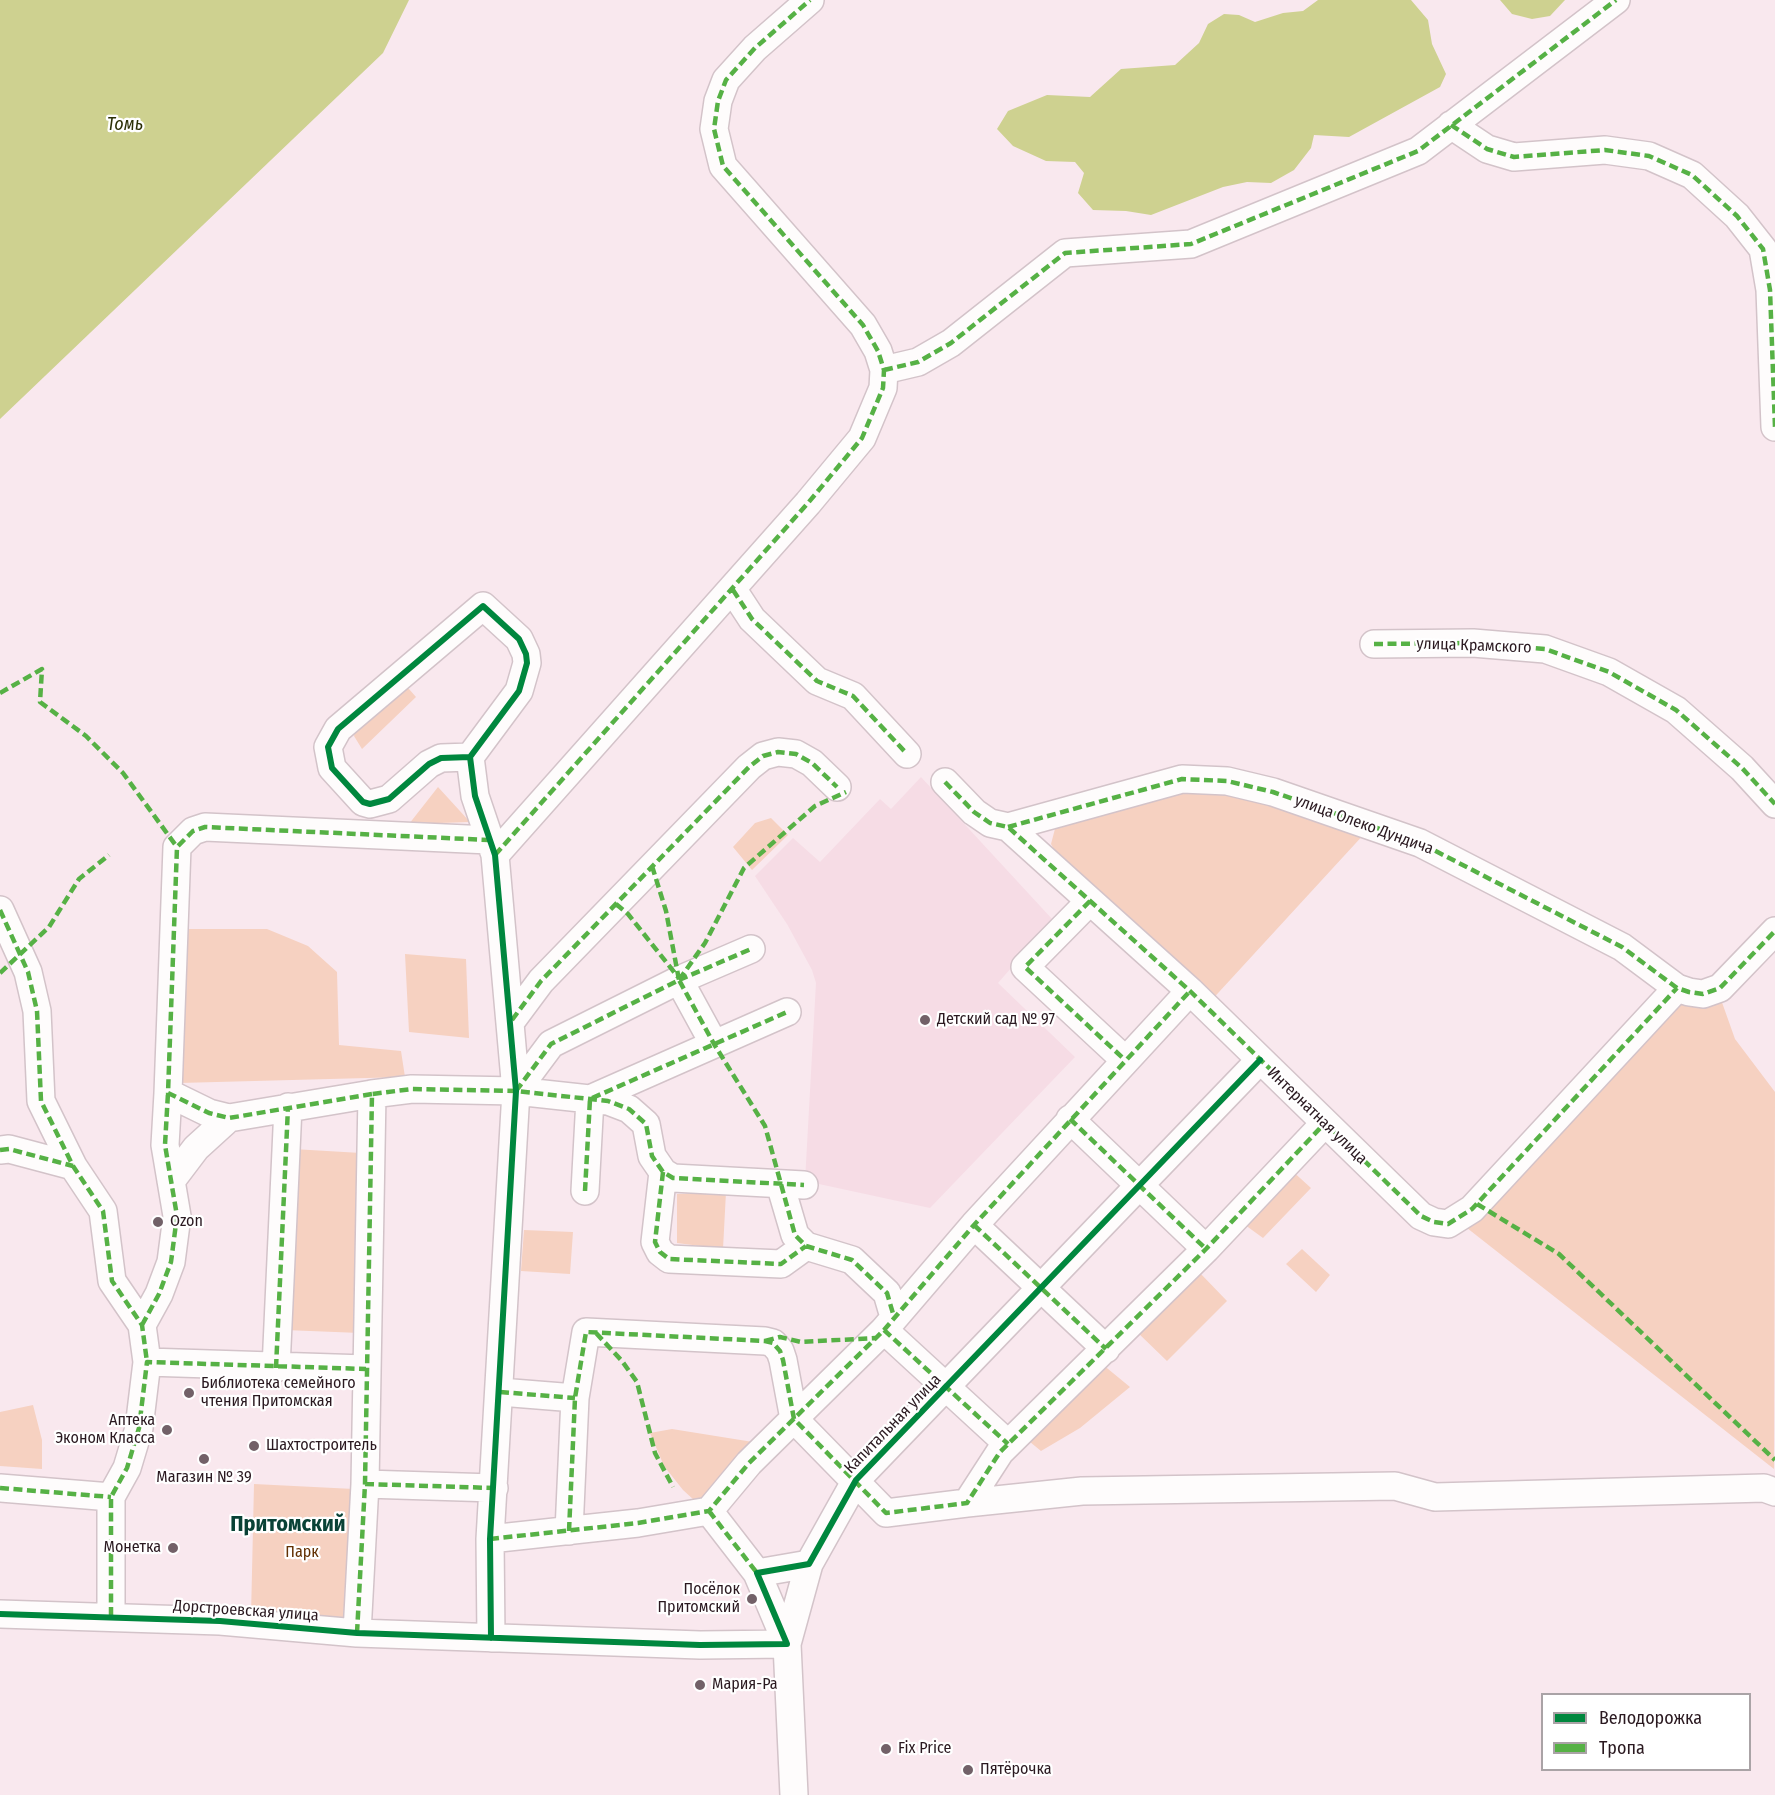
<!DOCTYPE html>
<html>
<head>
<meta charset="utf-8">
<style>
  body { margin:0 }
  #map { position:relative; width:1775px; height:1795px; overflow:hidden; background:#f9e8ee; font-family:"Fira Sans Condensed",sans-serif }
  canvas { display:block }
  .legend { position:absolute; left:1541px; top:1693px; width:210px; height:78px; box-sizing:border-box; background:#fff; border:2px solid #aaa3a6; margin:0; padding:8px 10px; list-style:none; font-size:18px; color:#2a1920 }
  .legend li { display:flex; align-items:center; gap:12px; height:30px }
  .legend b { width:30px; border:2px solid #aaa3a6 }
</style>
</head>
<body>
<div id="map">
<canvas width="1775" height="1795"></canvas>
<ul class="legend">
<li><b style="height:8px;background:#00873e"></b>Велодорожка</li>
<li><b style="height:8px;background:#56b145"></b>Тропа</li>
</ul>
</div>
<script>
const ctx = document.querySelector('canvas').getContext('2d');
ctx.lineJoin = 'round';
function fillPath(path, color) { ctx.fillStyle = color; ctx.fill(path, 'evenodd'); }
const shape = rows => new Path2D(rows.map(r => 'M' + r).join(''));
function stroke(path, color, width, dash) { ctx.strokeStyle = color; ctx.lineWidth = width; ctx.lineCap = dash ? 'butt' : 'round'; ctx.setLineDash(dash || []); ctx.stroke(path); }
function drawText(font, color, halo, rows, align = 'center') {
  ctx.font = font + ' "Fira Sans Condensed",sans-serif'; ctx.lineWidth = 4.5; ctx.setLineDash([]); ctx.textBaseline = 'middle'; ctx.strokeStyle = halo; ctx.fillStyle = color; for (const [text, x, y, turn = 0] of rows) {
    ctx.save(); ctx.translate(x, y); ctx.rotate((+turn || 0) * Math.PI / 180); ctx.textAlign = isNaN(turn) ? turn : align; if (halo) ctx.strokeText(text, 0, 0); ctx.fillText(text, 0, 0); ctx.restore();
  }
}
fillPath(shape([
  [921,777,1053,920,998,983,1075,1057,930,1208,805,1181,816,983,812,970,787,924,755,876,793,838,820,862,880,799,891,809]
]), '#f6dce5');
fillPath(shape([
  [400,689,409,689,416,697,362,749,354,736,358,721],
  [1213,782,1366,832,1208,1004,1058,857,1051,844,1056,825],
  [438,787,470,822,409,824],
  [771,818,788,835,752,870,733,847,755,823],
  [184,929,267,929,308,946,337,972,339,1045,401,1051,405,1077,179,1083],
  [405,954,466,959,469,1038,409,1032],
  [1719,994,1735,1039,1775,1092,1774,1469,1467,1228,1678,996],
  [293,1149,361,1153,360,1333,285,1330],
  [1289,1168,1311,1188,1263,1238,1241,1222],
  [726,1192,723,1249,677,1243,677,1194],
  [524,1230,573,1232,570,1274,521,1271],
  [1302,1249,1330,1275,1316,1292,1286,1264],
  [1200,1273,1227,1301,1167,1361,1137,1332],
  [1102,1364,1130,1387,1080,1428,1041,1451,1024,1437],
  [33,1405,42,1440,42,1469,0,1466,0,1412],
  [672,1429,753,1442,704,1505,694,1500,683,1490,664,1466,650,1433],
  [254,1484,354,1489,348,1617,251,1616]
]), '#f6d1c1');
fillPath(shape([
  [0,0,409,0,383,53,0,419],
  [1318,0,1411,0,1428,20,1432,44,1446,74,1440,87,1349,137,1314,135,1311,148,1294,170,1271,183,1247,182,1223,187,1151,215,1126,211,1093,210,1078,193,1084,173,1075,162,1046,161,1013,146,997,129,1008,111,1047,95,1090,97,1121,69,1175,65,1199,43,1208,24,1224,14,1239,15,1255,22,1283,13,1303,11],
  [1500,0,1565,0,1550,16,1532,19,1512,14]
]), '#ced190');
const minor = shape([
  [1451,125,1487,149,1514,157,1605,150,1649,156,1692,175,1737,216,1763,249,1770,290,1775,427],
  [884,370,918,362,951,343,1065,253,1191,244,1418,151,1616,0],
  [733,590,752,619,817,681,853,696,907,754],
  [1374,644,1473,643,1545,649,1609,672,1676,710,1742,768,1775,804],
  [470,757,441,758,429,764,389,799,370,804,363,802,332,768,328,747,338,729,483,606,519,639,526,654,527,663,519,691,470,757,475,796,495,855,516,1091,490,1539,491,1638],
  [945,782,974,812,990,823,1008,827,1190,991,1421,1216,1434,1222,1448,1224,1472,1209,1677,988],
  [1008,827,1182,779,1227,781,1273,792,1420,843,1622,947,1677,988,1689,992,1703,994,1720,988,1775,931],
  [495,855,808,503,862,438,883,388,884,370,878,351,863,325,723,166,714,129,718,101,726,80,755,48,810,0],
  [1090,901,1025,967,1125,1060],
  [0,910,28,972,37,1011,41,1101,73,1166,103,1211,112,1281,142,1325,147,1362],
  [679,980,751,949],
  [512,1020,541,981,749,767,763,756,778,752,796,754,812,763,837,787],
  [516,1091,551,1044,679,980,714,1044],
  [372,1094,229,1118,209,1113,168,1093,177,847,193,831,205,827,489,840],
  [1070,1119,1206,1249],
  [0,1150,9,1149,73,1166],
  [663,1172,655,1242,660,1252,669,1259,781,1264,806,1246],
  [171,1181,196,1148,229,1118],
  [780,1184,795,1235,806,1246,852,1260,887,1293,894,1317],
  [585,1191,590,1099,787,1012],
  [974,1225,1106,1349],
  [142,1325,159,1294,171,1262,177,1216,165,1145,168,1093],
  [884,1330,1008,1444],
  [276,1368,288,1107],
  [500,1392,575,1398],
  [365,1484,494,1488],
  [0,1488,111,1497],
  [967,1503,1082,1491,1395,1486,1435,1497,1764,1488,1775,1492],
  [709,1511,757,1573],
  [569,1531,575,1398,586,1332,765,1341,773,1343,780,1351,783,1360,794,1419,886,1513,967,1503,1000,1452,1206,1249,1324,1124],
  [490,1539,638,1523,709,1511,749,1463,884,1330,974,1225,1190,991],
  [0,1614,220,1621,357,1633,700,1645,787,1644,757,1573,809,1564,856,1480,1260,1060],
  [111,1616,111,1497,127,1468,139,1428,147,1362,366,1369],
  [357,1633,365,1484,372,1094,412,1089,516,1091,608,1101,629,1109,646,1124,652,1156,663,1172,673,1178,804,1185],
  [794,1795,787,1644,809,1564]
]);
stroke(minor, '#d3c3c9', 30);
stroke(minor, '#fefcfc', 27);
stroke(shape([
  [1451,125,1487,149,1514,157,1605,150,1649,156,1692,175,1737,216,1763,249,1770,290,1775,427],
  [884,370,918,362,951,343,1065,253,1191,244,1418,151,1616,0],
  [733,590,752,619,817,681,853,696,907,754],
  [1374,644,1473,643,1545,649,1609,672,1676,710,1742,768,1775,804],
  [0,693,42,669,40,702,86,736,123,773,177,847],
  [945,782,974,812,990,823,1008,827,1190,991,1421,1216,1434,1222,1448,1224,1472,1209,1677,988],
  [1008,827,1182,779,1227,781,1273,792,1420,843,1622,947,1677,988,1689,992,1703,994,1720,988,1775,931],
  [495,855,808,503,862,438,883,388,884,370,878,351,863,325,723,166,714,129,718,101,726,80,755,48,810,0],
  [652,866,666,911,679,980],
  [1090,901,1025,967,1125,1060],
  [616,904,628,914,678,977],
  [0,910,28,972,37,1011,41,1101,73,1166,103,1211,112,1281,142,1325,147,1362],
  [0,973,49,927,79,879,109,855],
  [679,980,705,943,744,868,815,806,846,792],
  [679,980,751,949],
  [512,1020,541,981,749,767,763,756,778,752,796,754,812,763,837,787],
  [516,1091,551,1044,679,980,714,1044,765,1126,795,1235,806,1246,852,1260,887,1293,894,1317],
  [372,1094,229,1118,209,1113,168,1093,177,847,193,831,205,827,489,840],
  [1070,1119,1206,1249],
  [0,1150,9,1149,73,1166],
  [663,1172,655,1242,660,1252,669,1259,781,1264,806,1246],
  [585,1191,590,1099,787,1012],
  [1477,1204,1559,1254,1775,1460],
  [974,1225,1106,1349],
  [142,1325,159,1294,171,1262,177,1216,165,1145,168,1093],
  [884,1330,1008,1444],
  [596,1333,622,1361,637,1382,655,1453,673,1487],
  [765,1341,780,1337,801,1342,875,1338],
  [276,1368,288,1107],
  [500,1392,575,1398],
  [365,1484,494,1488],
  [0,1488,111,1497],
  [709,1511,757,1573],
  [569,1531,575,1398,586,1332,765,1341,773,1343,780,1351,783,1360,794,1419,886,1513,967,1503,1000,1452,1206,1249,1324,1124],
  [490,1539,638,1523,709,1511,749,1463,884,1330,974,1225,1190,991],
  [111,1616,111,1497,127,1468,139,1428,147,1362,366,1369],
  [357,1633,365,1484,372,1094,412,1089,516,1091,608,1101,629,1109,646,1124,652,1156,663,1172,673,1178,804,1185]
]), '#56b145', 4.5, [9, 4.5]);
stroke(shape([
  [470,757,441,758,429,764,389,799,370,804,363,802,332,768,328,747,338,729,483,606,519,639,526,654,527,663,519,691,470,757,475,796,495,855,516,1091,490,1539,491,1638],
  [0,1614,220,1621,357,1633,700,1645,787,1644,757,1573,809,1564,856,1480,1260,1060]
]), '#00873e', 6);
for (const [x, y, r, color] of [
  [925,1020,6,"#726168"],
  [158,1222,6,"#726168"],
  [189,1393,6,"#726168"],
  [167,1430,6,"#726168"],
  [254,1446,6,"#726168"],
  [204,1459,6,"#726168"],
  [173,1548,6,"#726168"],
  [752,1599,6,"#726168"],
  [700,1685,6,"#726168"],
  [886,1749,6,"#726168"],
  [968,1770,6,"#726168"]
]) { const dot = new Path2D(); dot.arc(x, y, r, 0, 2 * Math.PI); ctx.fillStyle = color; ctx.fill(dot); stroke(dot, '#fff', 2); }
drawText('16px', '#2a1920', '#fff', [
  ["улица Крамского",1474,646,2],
  ["улица Олеко Дундича",1364,825,20],
  ["Интернатная улица",1317,1116,44],
  ["Капитальная улица",893,1424,-46],
  ["Дорстроевская улица",246,1611,4]
]);
drawText('16px', '#2a1920', '#fff', [
  ["Детский сад № 97",937,1020],
  ["Ozon",170,1222],
  ["Библиотека семейного",201,1384],
  ["чтения Притомская",201,1402],
  ["Аптека",155,1421,"right"],
  ["Эконом Класса",155,1439,"right"],
  ["Шахтостроитель",266,1446],
  ["Магазин № 39",204,1478,"center"],
  ["Монетка",161,1548,"right"],
  ["Посёлок",740,1590,"right"],
  ["Притомский",740,1608,"right"],
  ["Мария-Ра",712,1685],
  ["Fix Price",898,1749],
  ["Пятёрочка",980,1770]
], 'left');
drawText('16px', '#633003', '#fff', [
  ["Парк",302,1553]
]);
drawText('italic 18px', '#2b2f05', '#fff', [
  ["Томь",125,125]
]);
drawText('bold 22px', '#094236', '#fff', [
  ["Притомский",288,1525]
]);
</script>
</body>
</html>
